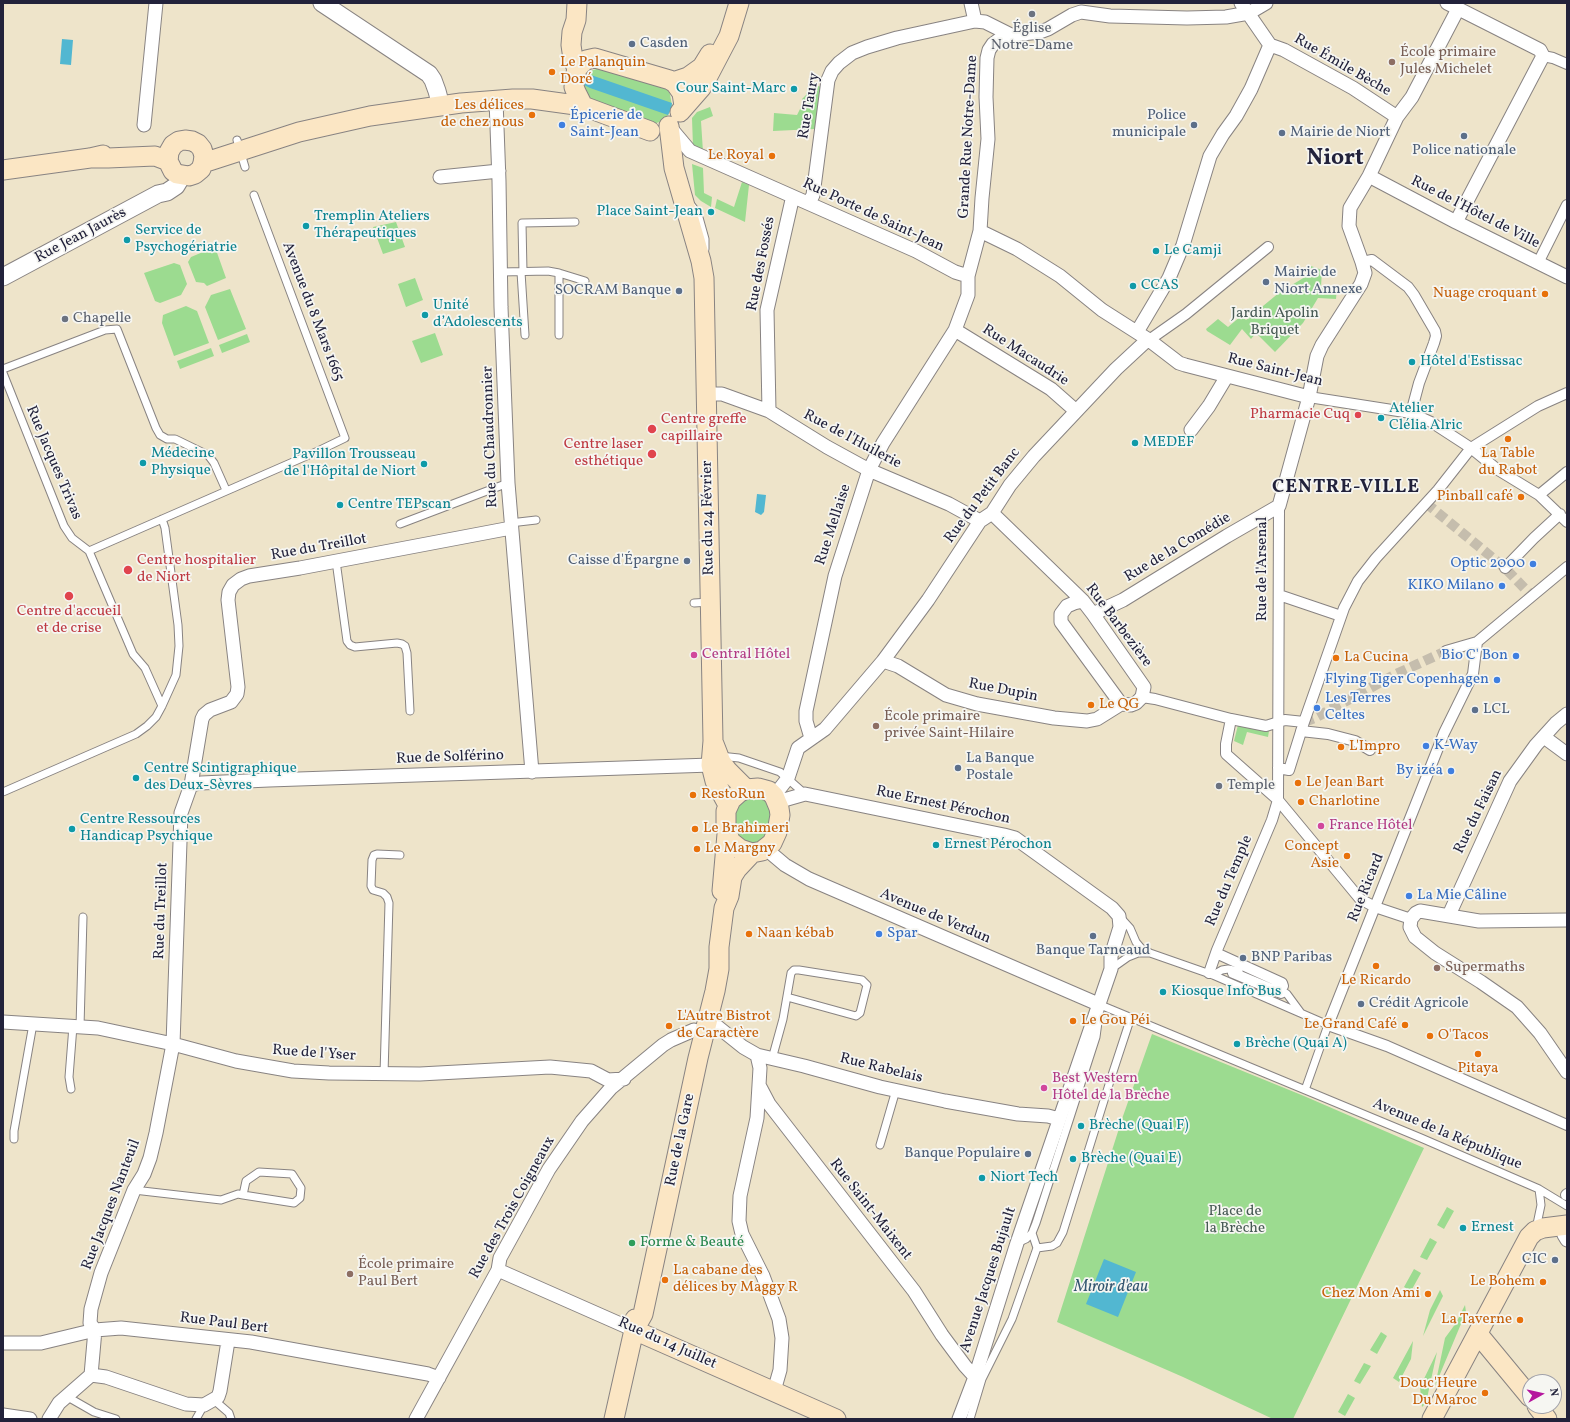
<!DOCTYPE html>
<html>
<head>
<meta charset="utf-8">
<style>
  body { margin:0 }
  #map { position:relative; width:1570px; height:1422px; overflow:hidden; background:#eee4ca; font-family:Vollkorn,serif }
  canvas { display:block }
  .frame { position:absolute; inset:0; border:4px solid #22223b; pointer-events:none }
  .north { position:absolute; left:1522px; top:1374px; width:40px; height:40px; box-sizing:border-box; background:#f6f6f2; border:1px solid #a1a1a9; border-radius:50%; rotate:82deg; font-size:11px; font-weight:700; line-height:16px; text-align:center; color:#22223b }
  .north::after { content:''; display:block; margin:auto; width:14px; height:18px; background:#b5179e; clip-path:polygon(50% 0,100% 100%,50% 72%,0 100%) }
</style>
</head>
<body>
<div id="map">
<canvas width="1570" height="1422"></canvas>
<div class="frame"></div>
<div class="north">N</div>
</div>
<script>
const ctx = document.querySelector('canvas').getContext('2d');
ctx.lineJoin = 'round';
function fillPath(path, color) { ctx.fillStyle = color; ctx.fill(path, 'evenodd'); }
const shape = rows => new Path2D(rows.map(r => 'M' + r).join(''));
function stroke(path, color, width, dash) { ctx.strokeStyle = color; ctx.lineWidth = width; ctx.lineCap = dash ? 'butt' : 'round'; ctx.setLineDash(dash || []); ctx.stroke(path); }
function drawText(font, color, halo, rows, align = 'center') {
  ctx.font = font + ' Vollkorn,serif'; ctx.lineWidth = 3.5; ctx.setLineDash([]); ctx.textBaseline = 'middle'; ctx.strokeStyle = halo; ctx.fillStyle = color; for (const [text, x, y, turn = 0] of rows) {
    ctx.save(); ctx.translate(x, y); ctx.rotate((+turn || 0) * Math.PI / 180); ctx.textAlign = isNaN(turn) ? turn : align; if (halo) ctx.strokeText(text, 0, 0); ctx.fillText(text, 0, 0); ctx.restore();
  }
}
fillPath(shape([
  [602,67,667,89,670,94,672,106,668,115,663,121,653,124,592,103,584,90,584,82,586,76,591,71],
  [815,85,821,87,822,91,815,129,773,131,774,113,797,115,802,105,802,99,806,95,808,87],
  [710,107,713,116,701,121,703,152,693,147,692,118,697,112],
  [692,164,703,168,704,193,712,197,711,207,701,201,695,195],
  [742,182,749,185,745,222,715,208,717,199,734,207],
  [396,222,405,247,383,254,373,227],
  [215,247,226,278,207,286,204,283,196,282,188,262,191,257],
  [174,263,180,265,187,284,181,295,160,303,155,301,144,273],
  [1311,266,1322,270,1321,287,1337,287,1336,299,1318,298,1303,323,1275,352,1256,333,1251,339,1242,329,1230,345,1207,331,1206,329,1218,319,1228,327,1241,316,1246,320,1280,292,1315,271,1310,268],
  [415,278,423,300,406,307,398,284],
  [230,289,246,329,218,340,205,307,211,295],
  [186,306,197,311,209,343,174,356,162,323,163,315],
  [435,333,443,355,421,363,412,341],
  [247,334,250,342,222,353,219,345],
  [211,348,214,356,180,369,177,361],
  [1238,725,1269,731,1268,737,1247,732,1243,745,1234,741],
  [762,797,772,806,770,834,754,847,735,836,734,806,742,798],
  [1152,1034,1304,1096,1424,1148,1293,1419,1273,1419,1183,1377,1057,1322,1123,1116],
  [1447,1207,1454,1211,1444,1229,1437,1225],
  [1430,1238,1437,1242,1427,1260,1420,1257],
  [1414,1269,1421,1273,1411,1291,1404,1287],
  [1440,1290,1443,1296,1423,1336,1430,1310],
  [1465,1305,1466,1312,1435,1386,1445,1338,1456,1323],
  [1381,1332,1387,1336,1377,1354,1370,1350],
  [1413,1341,1411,1359,1399,1382,1393,1378],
  [1437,1352,1426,1403,1422,1407,1420,1387],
  [1364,1363,1371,1366,1360,1384,1354,1381],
  [1348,1394,1355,1398,1345,1416,1338,1412]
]), '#9cdb90');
fillPath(shape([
  [62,39,73,40,71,65,60,64],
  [588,74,672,103,671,109,668,115,590,88,584,85],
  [757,494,766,495,764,512,761,515,755,512],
  [1104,1259,1136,1272,1118,1317,1086,1304]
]), '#52b7d1');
stroke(shape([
  [1426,503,1505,568,1532,596],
  [1304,722,1315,718,1394,675,1444,652]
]), '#c5bdad', 10, [10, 5]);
const service = shape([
  [237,140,245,167],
  [692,206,698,214,705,239,705,249],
  [501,272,548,271,559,273,585,281],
  [521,272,525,335],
  [523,272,522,223,575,222],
  [559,335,559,273],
  [3,369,105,330,117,329,156,428,160,435,167,439,175,439,208,455,214,463,226,490],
  [3,373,64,526,72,538,89,551,133,654,145,668,162,706],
  [510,523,536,520],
  [400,524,508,483],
  [89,551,318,451,345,438,254,195],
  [336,561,347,641,350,645,355,647,397,643,402,644,405,646,407,653,410,711],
  [694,603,710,602],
  [720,756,739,758,780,772,805,794],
  [3,792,136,734,147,726,156,717,162,706,176,675,179,646,178,625,165,528,162,519],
  [1120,917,1130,928,1136,942,1141,948,1150,953,1213,975,1328,1025,1305,1090],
  [1111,969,1128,957,1138,953,1149,953],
  [1213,975,1222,970,1228,969,1239,971],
  [1278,988,1287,994,1301,1013],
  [1098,1004,1421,1138,1539,1189,1541,1205,1536,1229],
  [80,1027,83,917],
  [772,1059,783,1019,791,973,794,970,799,970,862,980,867,985,860,1013,856,1016,787,997],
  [384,1074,389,903,387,897,383,893,373,890,371,886,372,860,374,855,377,854,400,855],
  [71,1089,69,1077,73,1026],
  [14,1139,14,1131,33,1024],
  [880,1145,896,1090],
  [1539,1189,1567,1206],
  [134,1190,221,1200,238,1194,243,1195,294,1203,300,1198,301,1188,292,1174,259,1172,246,1181,243,1195],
  [1017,1243,1026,1239,1032,1233,1036,1223,1096,1037,1098,1022],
  [1037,1248,1052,1246,1057,1243,1063,1232,1111,1078,1131,1017],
  [66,1396,94,1412,116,1419],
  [214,1400,229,1413,231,1419],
  [196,1419,204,1405],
  [970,1419,982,1379,1012,1319,1037,1248,1032,1233]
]);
const pedestrian = shape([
  [1543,56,1553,58,1567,64],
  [1362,262,1372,260,1408,287,1414,295,1435,331,1436,336,1434,343,1419,383,1411,413],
  [1538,263,1567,205],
  [1149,340,1186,314,1268,247],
  [1309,397,1411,413,1431,422,1471,448,1498,470,1539,495,1567,522],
  [1539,495,1567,472],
  [1567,567,1477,642,1473,674,1444,733,1328,1025,1387,1046,1567,1125],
  [1505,568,1534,538,1560,514],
  [1279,595,1341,616],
  [1446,651,1477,642],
  [1142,697,1155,699,1231,719,1266,726,1285,720,1304,722,1289,770,1278,768],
  [1231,719,1226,744,1226,754,1278,800,1360,899,1375,907,1411,919],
  [1304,722,1344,608,1358,581,1376,558,1438,490,1471,448,1538,406,1567,393],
  [1301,731,1328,734,1355,741,1370,750],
  [1216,953,1282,983,1283,986],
  [1209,973,1217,950,1272,820,1278,800,1279,506],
  [1233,973,1281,993],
  [1566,1195,1567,1194]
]);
const minor = shape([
  [971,3,975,21,985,22,1011,35],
  [1241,3,1270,45],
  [1447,3,1540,50,1543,56,1456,222],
  [1270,45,1284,50,1353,88,1397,117],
  [496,100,499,181,501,307,508,483,532,772],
  [144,125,156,3],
  [669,126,690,151,916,251,955,272,968,276],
  [1369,176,1456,222,1567,277],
  [440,177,499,171],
  [806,202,811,199,813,195,828,80,832,71,839,63,852,53,867,47,897,38,975,21],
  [980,231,1017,249,1060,276,1102,310,1149,340,1179,363,1185,365,1309,397],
  [955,330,1051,389,1076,411],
  [1137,332,1169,278,1183,245,1210,156,1223,134,1236,116,1251,89,1270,45],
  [707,394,722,394,769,411,827,447,869,470,949,504,980,521],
  [769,411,767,310,792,200,791,196],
  [1191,430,1209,406,1227,376],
  [992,513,1083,601,1093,614,1144,687,1142,697,1136,703,1131,705,1121,704,1061,622,1061,614,1067,606,1074,603,1083,601],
  [1093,614,1123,600,1227,536,1279,506,1309,397,1317,356,1322,345,1361,284,1365,273,1362,262,1349,226,1350,208,1369,176,1397,117,1412,97,1458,9],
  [883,661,898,666,946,695,977,704,1054,718,1087,721,1097,719,1121,704],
  [1544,737,1567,754],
  [811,738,806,721,806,711,835,576,869,470,883,443,955,330,968,295,968,276,980,231,982,198,988,139,986,97,987,58,989,50,993,44,1004,36,1040,32,1048,29,1072,15,1081,12,1110,16,1187,18,1226,17,1249,13,1266,3],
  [191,785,201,783,269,780,711,765],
  [774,796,788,778,798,748,825,729,883,661,928,600,980,521,992,513,1010,485,1034,456,1116,369,1144,343,1149,340],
  [777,802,805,794,1004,835,1015,838,1112,908,1119,916,1120,927,1111,956,1111,969,1017,1243,975,1377,959,1419],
  [766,849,785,865,809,879,1098,1004],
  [1449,915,1510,781,1536,745,1556,723,1567,714],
  [1567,920,1479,921,1420,911,1416,913,1411,919,1410,927,1415,937,1435,953,1481,982,1517,1007,1540,1033,1567,1072],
  [3,1022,98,1028,173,1044,236,1061,293,1071,329,1073,420,1074,550,1067,591,1071,608,1080,624,1079],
  [705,1029,713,1025,718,1027,743,1047,757,1055,804,1066,880,1087,945,1101,1018,1114,1048,1116,1059,1119],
  [757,1055,760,1068,759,1085,769,1104,914,1291,942,1335,965,1366,975,1377],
  [759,1085,757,1118,740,1196,739,1221,742,1234,763,1276,779,1319,782,1338,780,1370,774,1391],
  [1564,1226,1564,1235,1567,1240],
  [498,1270,634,1330],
  [95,1330,90,1323,91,1309,101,1273,134,1190,144,1174,150,1158,156,1133,173,1044,181,813,191,785,202,719,204,715,210,710,231,702,237,694,238,687,228,600,229,592,233,585,241,579,249,576,300,568,511,528],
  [3,1343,41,1343,95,1330,121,1328,251,1342,428,1374,439,1378],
  [91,1375,106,1377,186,1404,204,1405,218,1397,220,1391,228,1341],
  [3,1415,30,1419],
  [49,1419,59,1403,91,1375,95,1330],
  [416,1419,498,1270,500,1258,549,1169,582,1121,611,1088,663,1045,671,1040,694,1030]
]);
const tertiary = shape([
  [322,3,429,74,433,80,437,91,441,106],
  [3,277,158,194,167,192,176,186,182,176]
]);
const secondary = shape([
  [577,3,576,20,572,32,571,45,573,59,577,69],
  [673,82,688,77,702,67,710,54],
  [583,106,576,92,574,87,575,77,577,69,581,64,586,60,595,58,670,80,675,83,682,93,684,106],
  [680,112,701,88,707,78,729,36,739,3],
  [669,126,674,168,701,261,704,278,713,741,711,765,715,781,728,805],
  [90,158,108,158,155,156,168,161,173,171,177,174,189,176,195,174,201,169,203,163,204,156,202,149,198,144,192,141,185,140,179,141,173,145,169,152,168,161],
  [203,163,299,132,370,116,461,103,513,99,532,99,583,106,650,131],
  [3,170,90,158,103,155],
  [714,744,721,762,728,771,746,789],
  [758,788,769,791,774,796,779,808,780,815,777,832,772,843,762,851,752,853,740,849,730,841,726,826,726,811,731,800,740,792,746,789,758,788],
  [722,891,727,834],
  [634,1330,643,1314,698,1058,715,991,719,969,719,947,724,908,729,896,732,877,737,869,752,853],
  [634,1330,836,1419],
  [1478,1334,1530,1397],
  [1537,1406,1547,1419],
  [614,1419,634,1330,635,1319],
  [1432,1419,1529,1237,1535,1231,1543,1228,1567,1225]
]);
stroke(service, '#888382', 9);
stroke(pedestrian, '#888382', 12);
stroke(minor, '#888382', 15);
stroke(tertiary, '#888382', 19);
stroke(secondary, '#888382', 21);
stroke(service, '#fff', 7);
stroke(pedestrian, '#fff', 10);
stroke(minor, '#fff', 13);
stroke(tertiary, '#fff', 17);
stroke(secondary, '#fbe6c4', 19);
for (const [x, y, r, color] of [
  [1032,14,4,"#6b7280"],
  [632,44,4,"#5c6f8a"],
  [1392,62,4,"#8d6e63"],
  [552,72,4,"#e8710a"],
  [794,89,4,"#0f9aa8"],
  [532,115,4,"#e8710a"],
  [562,125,4,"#3f7fe0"],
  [1194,125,4,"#5c6f8a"],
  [1282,133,4,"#5c6f8a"],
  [1464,136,4,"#5c6f8a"],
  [772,156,4,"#e8710a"],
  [711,212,4,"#0f9aa8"],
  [306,226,4,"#0f9aa8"],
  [127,240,4,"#0f9aa8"],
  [1156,251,4,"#0f9aa8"],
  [1266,282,4,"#5c6f8a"],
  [1133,286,4,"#0f9aa8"],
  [679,291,4,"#5c6f8a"],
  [1545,294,4,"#e8710a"],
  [425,315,4,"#0f9aa8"],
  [65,319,4,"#6b7280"],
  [1412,362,4,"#0f9aa8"],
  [1358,415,4,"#e0444e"],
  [1381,418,4,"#0f9aa8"],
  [652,429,5,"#e0444e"],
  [1508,439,4,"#e8710a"],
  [1135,443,4,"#0f9aa8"],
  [652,454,5,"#e0444e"],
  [143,463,4,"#0f9aa8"],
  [424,464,4,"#0f9aa8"],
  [1521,497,4,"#e8710a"],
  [340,505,4,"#0f9aa8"],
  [687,561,4,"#5c6f8a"],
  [1533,564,4,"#3f7fe0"],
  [128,570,5,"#e0444e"],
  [1502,586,4,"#3f7fe0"],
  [69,596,5,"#e0444e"],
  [694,655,4,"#d1479c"],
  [1516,656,4,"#3f7fe0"],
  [1336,658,4,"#e8710a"],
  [1497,680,4,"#3f7fe0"],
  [1091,705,4,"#e8710a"],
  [1317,708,4,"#3f7fe0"],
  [1475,710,4,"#5c6f8a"],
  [876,726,4,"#8d6e63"],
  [1426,746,4,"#3f7fe0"],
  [1341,747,4,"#e8710a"],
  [958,768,4,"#5c6f8a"],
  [1451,771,4,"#3f7fe0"],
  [136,778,4,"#0f9aa8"],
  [1298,783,4,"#e8710a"],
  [1219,786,4,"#6b7280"],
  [693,795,4,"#e8710a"],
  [1301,802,4,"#e8710a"],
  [1321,826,4,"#d1479c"],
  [72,829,4,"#0f9aa8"],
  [695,829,4,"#e8710a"],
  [936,845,4,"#0f9aa8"],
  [697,849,4,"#e8710a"],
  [1347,856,4,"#e8710a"],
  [1409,896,4,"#3f7fe0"],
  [749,934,4,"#e8710a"],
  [879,934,4,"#3f7fe0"],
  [1093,936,4,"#5c6f8a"],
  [1243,958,4,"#5c6f8a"],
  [1376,966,4,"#e8710a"],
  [1437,968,4,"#8d6e63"],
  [1163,992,4,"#0f9aa8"],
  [1361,1004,4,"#5c6f8a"],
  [1073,1021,4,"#e8710a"],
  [1405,1025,4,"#e8710a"],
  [669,1026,4,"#e8710a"],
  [1430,1036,4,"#e8710a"],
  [1237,1044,4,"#0f9aa8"],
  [1478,1054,4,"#e8710a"],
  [1044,1088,4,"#d1479c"],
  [1081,1126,4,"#0f9aa8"],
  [1028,1154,4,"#5c6f8a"],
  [1073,1159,4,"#0f9aa8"],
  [982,1178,4,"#0f9aa8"],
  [1463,1228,4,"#0f9aa8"],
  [632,1243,4,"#2e9e5b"],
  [1555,1260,4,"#5c6f8a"],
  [350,1274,4,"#8d6e63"],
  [665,1280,4,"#e8710a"],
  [1543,1282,4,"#e8710a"],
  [1428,1294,4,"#e8710a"],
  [1520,1320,4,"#e8710a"],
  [1485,1393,4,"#e8710a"]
]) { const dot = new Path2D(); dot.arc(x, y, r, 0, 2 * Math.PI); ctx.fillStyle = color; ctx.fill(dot); stroke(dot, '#f6f6f2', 1.5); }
drawText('15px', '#5b616d', '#f6f6f2', [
  ["Église",1032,29,"center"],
  ["Notre-Dame",1032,46,"center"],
  ["Chapelle",73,319],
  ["Temple",1227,786]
], 'left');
drawText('15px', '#4e5e75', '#f6f6f2', [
  ["Casden",640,44],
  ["Police",1186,116,"right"],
  ["municipale",1186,133,"right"],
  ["Mairie de Niort",1290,133],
  ["Police nationale",1464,151,"center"],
  ["Mairie de",1274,273],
  ["Niort Annexe",1274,290],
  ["SOCRAM Banque",671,291,"right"],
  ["Caisse d'Épargne",679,561,"right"],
  ["LCL",1483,710],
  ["La Banque",966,759],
  ["Postale",966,776],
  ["Banque Tarneaud",1093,951,"center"],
  ["BNP Paribas",1251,958],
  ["Crédit Agricole",1369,1004],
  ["Banque Populaire",1020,1154,"right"],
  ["CIC",1547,1260,"right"]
], 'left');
drawText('15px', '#785e54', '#f6f6f2', [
  ["École primaire",1400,53],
  ["Jules Michelet",1400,70],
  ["École primaire",884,717],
  ["privée Saint-Hilaire",884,734],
  ["Supermaths",1445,968],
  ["École primaire",358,1265],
  ["Paul Bert",358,1282]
], 'left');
drawText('15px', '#c56008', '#f6f6f2', [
  ["Le Palanquin",560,63],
  ["Doré",560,80],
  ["Les délices",524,106,"right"],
  ["de chez nous",524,123,"right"],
  ["Le Royal",764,156,"right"],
  ["Nuage croquant",1537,294,"right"],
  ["La Table",1508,454,"center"],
  ["du Rabot",1508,471,"center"],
  ["Pinball café",1513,497,"right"],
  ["La Cucina",1344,658],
  ["Le QG",1099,705],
  ["L'Impro",1349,747],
  ["Le Jean Bart",1306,783],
  ["RestoRun",701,795],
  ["Charlotine",1309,802],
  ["Le Brahimeri",703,829],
  ["Concept",1339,847,"right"],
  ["Asie",1339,864,"right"],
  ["Le Margny",705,849],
  ["Naan kébab",757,934],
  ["Le Ricardo",1376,981,"center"],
  ["L'Autre Bistrot",677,1017],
  ["de Caractère",677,1034],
  ["Le Gou Péi",1081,1021],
  ["Le Grand Café",1397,1025,"right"],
  ["O'Tacos",1438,1036],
  ["Pitaya",1478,1069,"center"],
  ["La cabane des",673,1271],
  ["délices by Maggy R",673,1288],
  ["Le Bohem",1535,1282,"right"],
  ["Chez Mon Ami",1420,1294,"right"],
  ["La Taverne",1512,1320,"right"],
  ["Douc'Heure",1477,1384,"right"],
  ["Du Maroc",1477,1401,"right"]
], 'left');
drawText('15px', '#22223b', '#f6f6f2', [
  ["Rue Émile Bèche",1342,66,30],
  ["Rue Taury",810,106,-80],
  ["Grande Rue Notre-Dame",969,137,-87],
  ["Rue de l'Hôtel de Ville",1475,213,27],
  ["Rue Porte de Saint-Jean",873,216,25],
  ["Rue Jean Jaurès",81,236,-28],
  ["Rue des Fossés",762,264,-79],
  ["Avenue du 8 Mars 1665",312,312,69],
  ["Rue Macaudrie",1025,356,33],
  ["Rue Saint-Jean",1275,371,14],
  ["Rue du Chaudronnier",491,437,-92],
  ["Rue de l'Huilerie",852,440,28],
  ["Rue Jacques Trivas",53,463,67],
  ["Rue du Petit Banc",983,496,-53],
  ["Rue du 24 Février",709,518,-91],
  ["Rue Mellaise",834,525,-72],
  ["Rue du Treillot",319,548,-10],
  ["Rue de la Comédie",1178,548,-31],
  ["Rue de l'Arsenal",1263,569,-90],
  ["Rue Barbezière",1118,626,53],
  ["Rue Dupin",1003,691,11],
  ["Rue de Solférino",450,758,-2],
  ["Rue Ernest Pérochon",943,806,12],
  ["Rue du Faisan",1479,812,-64],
  ["Rue du Temple",1230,881,-67],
  ["Rue Ricard",1367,888,-68],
  ["Rue du Treillot",162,911,-88],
  ["Avenue de Verdun",935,917,23],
  ["Rue de l'Yser",314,1054,4],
  ["Rue Rabelais",881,1069,14],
  ["Avenue de la République",1447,1135,23],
  ["Rue de la Gare",681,1140,-78],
  ["Rue Jacques Nanteuil",112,1205,-69],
  ["Rue des Trois Coigneaux",513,1208,-61],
  ["Rue Saint-Maixent",870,1210,52],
  ["Avenue Jacques Bujault",989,1280,-72],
  ["Rue Paul Bert",224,1324,7],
  ["Rue du 14 Juillet",667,1344,24]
]);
drawText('15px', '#0d838f', '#f6f6f2', [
  ["Cour Saint-Marc",786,89,"right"],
  ["Place Saint-Jean",703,212,"right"],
  ["Tremplin Ateliers",314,217],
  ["Thérapeutiques",314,234],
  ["Service de",135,231],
  ["Psychogériatrie",135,248],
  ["Le Camji",1164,251],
  ["CCAS",1141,286],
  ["Unité",433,306],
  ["d’Adolescents",433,323],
  ["Hôtel d'Estissac",1420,362],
  ["Atelier",1389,409],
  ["Clélia Alric",1389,426],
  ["MEDEF",1143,443],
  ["Médecine",151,454],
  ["Physique",151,471],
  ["Pavillon Trousseau",416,455,"right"],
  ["de l'Hôpital de Niort",416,472,"right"],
  ["Centre TEPscan",348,505],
  ["Centre Scintigraphique",144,769],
  ["des Deux-Sèvres",144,786],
  ["Centre Ressources",80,820],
  ["Handicap Psychique",80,837],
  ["Ernest Pérochon",944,845],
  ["Kiosque Info Bus",1171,992],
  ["Brèche (Quai A)",1245,1044],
  ["Brèche (Quai F)",1089,1126],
  ["Brèche (Quai E)",1081,1159],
  ["Niort Tech",990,1178],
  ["Ernest",1471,1228]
], 'left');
drawText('15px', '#366cbe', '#f6f6f2', [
  ["Épicerie de",570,116],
  ["Saint-Jean",570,133],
  ["Optic 2000",1525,564,"right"],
  ["KIKO Milano",1494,586,"right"],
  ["Bio C' Bon",1508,656,"right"],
  ["Flying Tiger Copenhagen",1489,680,"right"],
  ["Les Terres",1325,699],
  ["Celtes",1325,716],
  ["K-Way",1434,746],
  ["By izéa",1443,771,"right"],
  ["La Mie Câline",1417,896],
  ["Spar",887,934]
], 'left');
drawText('15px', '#475a54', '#f6f6f2', [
  ["Jardin Apolin",1275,314],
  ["Briquet",1275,331],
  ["Place de",1235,1212],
  ["la Brèche",1235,1229]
]);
drawText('15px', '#be3a42', '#f6f6f2', [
  ["Pharmacie Cuq",1350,415],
  ["Centre greffe",661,420,"left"],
  ["capillaire",661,437,"left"],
  ["Centre laser",643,445],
  ["esthétique",643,462],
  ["Centre hospitalier",137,561,"left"],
  ["de Niort",137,578,"left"],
  ["Centre d'accueil",69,612,"center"],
  ["et de crise",69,629,"center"]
], 'right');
drawText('15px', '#b23c85', '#f6f6f2', [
  ["Central Hôtel",702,655],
  ["France Hôtel",1329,826],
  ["Best Western",1052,1079],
  ["Hôtel de la Brèche",1052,1096]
], 'left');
drawText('15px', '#27864d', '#f6f6f2', [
  ["Forme & Beauté",640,1243]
], 'left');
drawText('italic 16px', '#335670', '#f6f6f2', [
  ["Miroir d'eau",1111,1288]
]);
ctx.letterSpacing = '1px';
drawText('bold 19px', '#22223b', '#f6f6f2', [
  ["CENTRE-VILLE",1346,489]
]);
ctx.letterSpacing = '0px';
drawText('bold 23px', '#22223b', '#f6f6f2', [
  ["Niort",1335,160]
]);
</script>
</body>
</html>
